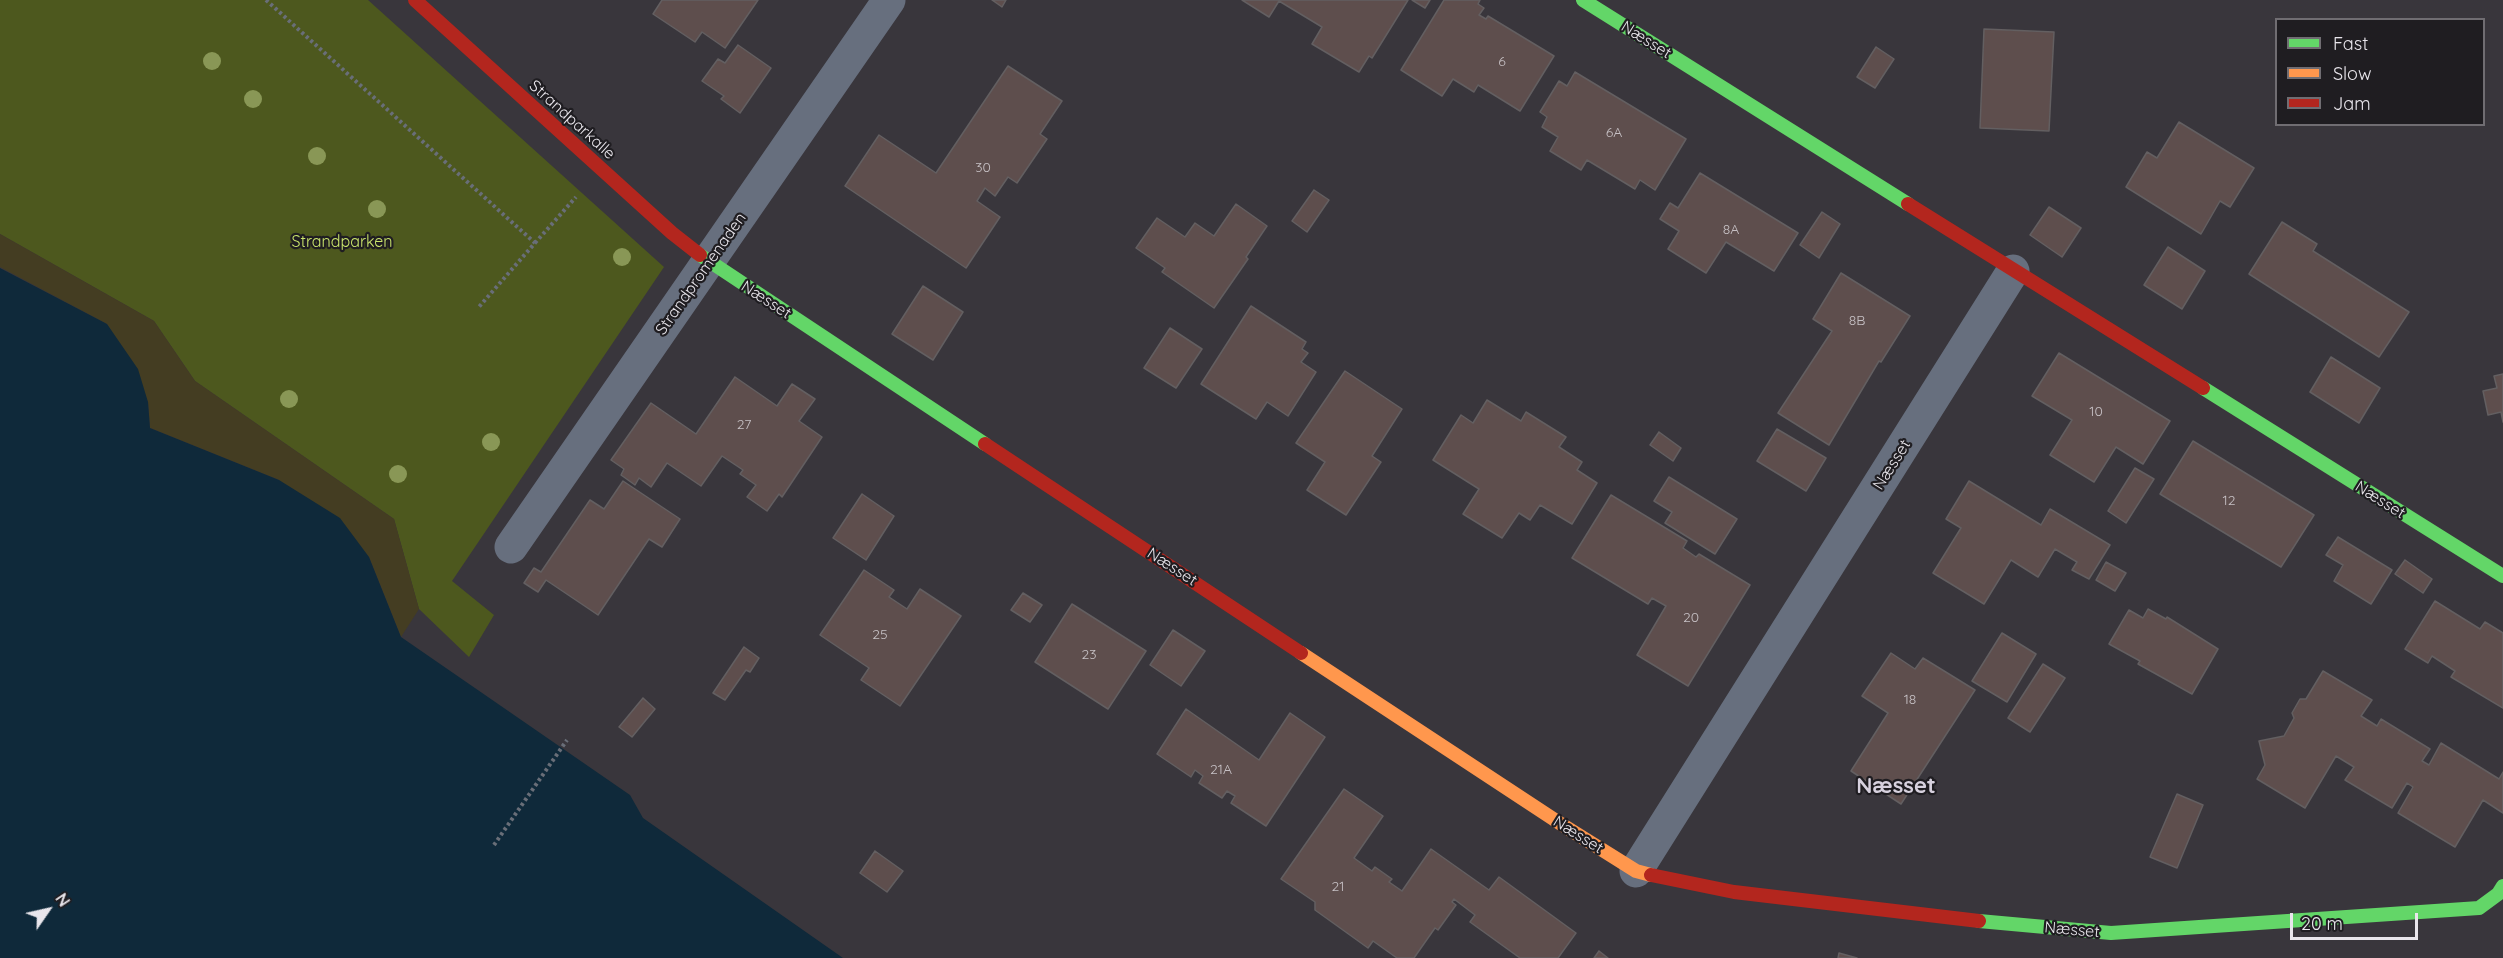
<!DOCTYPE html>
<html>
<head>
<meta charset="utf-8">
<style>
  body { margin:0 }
  #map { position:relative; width:2503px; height:958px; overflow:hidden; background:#39363c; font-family:Quicksand,sans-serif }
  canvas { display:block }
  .legend { position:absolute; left:2275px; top:18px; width:210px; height:108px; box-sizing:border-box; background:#1f1d21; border:2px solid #706d72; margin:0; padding:8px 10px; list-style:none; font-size:18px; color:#e9e6ec }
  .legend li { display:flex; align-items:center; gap:12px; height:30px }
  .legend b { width:30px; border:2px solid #706d72 }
  .north { position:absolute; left:18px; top:880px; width:60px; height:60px; -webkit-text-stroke:4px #1f1d21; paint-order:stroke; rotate:56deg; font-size:16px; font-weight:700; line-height:24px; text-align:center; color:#e9e6ec }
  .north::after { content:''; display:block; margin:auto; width:21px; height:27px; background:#e9e6ec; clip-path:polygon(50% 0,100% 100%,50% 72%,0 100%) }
  .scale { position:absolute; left:2290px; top:913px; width:128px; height:27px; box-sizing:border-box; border:3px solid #e9e6ec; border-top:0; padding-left:8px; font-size:18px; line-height:21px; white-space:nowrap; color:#e9e6ec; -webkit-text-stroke:4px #1f1d21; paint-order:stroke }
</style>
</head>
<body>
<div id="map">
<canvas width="2503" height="958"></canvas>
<ul class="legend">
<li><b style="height:8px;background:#63d668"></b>Fast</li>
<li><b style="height:8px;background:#ff974d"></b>Slow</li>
<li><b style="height:8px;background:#b3261e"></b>Jam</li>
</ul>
<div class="north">N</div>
<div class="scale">20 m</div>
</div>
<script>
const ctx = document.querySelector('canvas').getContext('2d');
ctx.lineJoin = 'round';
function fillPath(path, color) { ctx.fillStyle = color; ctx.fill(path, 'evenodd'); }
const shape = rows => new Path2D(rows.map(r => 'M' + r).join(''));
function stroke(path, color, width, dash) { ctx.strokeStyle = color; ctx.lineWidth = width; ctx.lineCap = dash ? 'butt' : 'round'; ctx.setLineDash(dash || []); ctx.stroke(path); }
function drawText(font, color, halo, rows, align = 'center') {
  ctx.font = font + ' Quicksand,sans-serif'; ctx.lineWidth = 4.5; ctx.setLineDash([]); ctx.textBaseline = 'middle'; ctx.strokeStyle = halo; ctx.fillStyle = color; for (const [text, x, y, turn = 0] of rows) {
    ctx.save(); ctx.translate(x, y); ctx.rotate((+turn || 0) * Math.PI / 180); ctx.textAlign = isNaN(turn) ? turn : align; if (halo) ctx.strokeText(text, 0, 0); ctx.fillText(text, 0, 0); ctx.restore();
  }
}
fillPath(shape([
  [0,0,368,0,664,267,452,581,494,615,469,657,419,609,394,519,195,381,154,321,0,234]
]), '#4d581e');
fillPath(shape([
  [0,234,154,321,195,381,394,519,419,609,401,637,369,557,279,480,150,428,148,402,107,324,0,267]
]), '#443d22');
fillPath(shape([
  [0,268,107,324,138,369,148,402,150,428,279,480,340,518,369,557,401,637,630,795,643,818,843,958,0,958]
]), '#0f293a');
const building = shape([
  [662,0,758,0,725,48,702,32,695,42,653,14,662,0],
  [992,0,1006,0,1002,7,992,0],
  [1242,0,1408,0,1372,58,1369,56,1359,72,1312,44,1322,27,1279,1,1269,17,1242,0],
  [1412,0,1430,0,1425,8,1412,0],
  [1444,0,1480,0,1478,4,1484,8,1479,15,1486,19,1488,16,1554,56,1520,111,1478,85,1474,92,1453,79,1442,96,1401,70,1444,0],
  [1984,29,2054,32,2049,131,1980,128,1984,29],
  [738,45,771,68,740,113,721,99,724,96,702,81,718,59,725,63,738,45],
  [1876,47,1894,59,1875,88,1857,77,1876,47],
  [1008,66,1062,101,1040,134,1047,139,1017,183,1008,177,995,196,985,188,977,201,1000,217,966,268,845,186,879,135,936,173,1008,66],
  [1575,72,1686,139,1655,190,1640,180,1635,189,1587,160,1581,170,1550,151,1558,137,1542,127,1547,117,1540,112,1559,81,1567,86,1575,72],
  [2179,122,2254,168,2230,207,2220,201,2201,234,2126,187,2147,152,2157,158,2179,122],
  [1700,173,1798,233,1774,271,1726,242,1706,273,1668,249,1679,231,1660,219,1670,203,1678,208,1700,173],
  [1314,190,1329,200,1307,232,1292,221,1314,190],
  [1236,204,1267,226,1246,257,1248,259,1214,308,1162,272,1165,268,1136,248,1157,218,1185,237,1195,223,1214,236,1236,204],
  [2049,207,2081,228,2062,257,2030,235,2049,207],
  [1822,212,1840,224,1819,258,1800,245,1822,212],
  [2282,222,2317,244,2313,251,2409,312,2379,357,2249,274,2282,222],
  [2168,247,2205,271,2182,309,2144,285,2168,247],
  [1841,273,1910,316,1881,362,1879,361,1829,445,1778,413,1832,331,1813,319,1841,273],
  [923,286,963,312,933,360,892,334,923,286],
  [1251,306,1306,342,1302,349,1308,353,1301,362,1316,372,1288,416,1267,402,1256,419,1201,384,1251,306],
  [1170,328,1202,349,1176,388,1144,368,1170,328],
  [2059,353,2170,421,2143,464,2116,447,2094,482,2050,455,2072,420,2032,396,2059,353],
  [2331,357,2380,388,2359,423,2310,392,2331,357],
  [1345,371,1402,409,1372,456,1381,462,1346,515,1307,490,1325,462,1296,443,1345,371],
  [2503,374,2503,422,2501,412,2488,415,2483,391,2497,388,2494,376,2503,374],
  [735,377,777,406,792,384,815,399,799,421,822,437,782,497,779,494,767,511,747,497,756,485,740,474,743,470,722,456,701,486,667,463,651,487,639,478,635,485,621,475,624,469,611,460,651,403,696,434,735,377],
  [1487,400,1521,421,1526,412,1566,437,1559,447,1582,462,1577,470,1597,483,1572,524,1540,505,1530,520,1519,513,1502,538,1463,514,1479,489,1433,460,1461,415,1473,423,1487,400],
  [1777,429,1826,458,1806,491,1757,461,1777,429],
  [1659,432,1681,448,1673,461,1650,445,1659,432],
  [2193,441,2314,515,2281,567,2160,494,2193,441],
  [2135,468,2154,479,2126,523,2108,511,2135,468],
  [1669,477,1737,519,1715,554,1665,523,1672,512,1654,501,1669,477],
  [623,481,680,519,662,547,649,539,598,615,546,580,538,592,524,583,534,568,541,572,590,500,604,509,623,481],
  [1969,481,2041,525,2050,509,2110,545,2089,579,2072,570,2077,562,2055,549,2038,577,2011,560,1984,604,1933,573,1961,528,1946,519,1969,481],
  [862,494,894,516,866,560,833,538,862,494],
  [1611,495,1687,541,1683,548,1696,557,1699,554,1750,585,1688,686,1637,655,1666,606,1652,598,1648,604,1572,558,1611,495],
  [2338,537,2392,570,2371,604,2334,581,2343,565,2326,555,2338,537],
  [2405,560,2432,579,2423,593,2395,574,2405,560],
  [2106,562,2126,573,2115,591,2096,580,2106,562],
  [864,570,894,590,889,597,907,609,920,589,961,616,900,706,861,680,869,668,820,635,864,570],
  [1023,593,1042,605,1030,622,1011,610,1023,593],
  [2435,601,2480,629,2485,622,2503,633,2503,708,2451,677,2455,671,2432,656,2428,663,2405,649,2435,601],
  [1072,604,1146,651,1108,709,1035,662,1072,604],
  [2148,609,2166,619,2167,617,2218,649,2192,694,2138,664,2140,661,2109,644,2129,610,2143,618,2148,609],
  [1173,630,1205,651,1181,686,1150,665,1173,630],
  [2002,633,2036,654,2007,702,1972,681,2002,633],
  [744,647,759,658,750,672,746,670,725,700,713,693,744,647],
  [1891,653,1915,669,1923,658,1975,690,1901,804,1851,771,1888,713,1862,696,1891,653],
  [2043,664,2065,678,2030,732,2008,718,2043,664],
  [2323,671,2372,700,2361,716,2377,726,2381,719,2430,749,2422,761,2429,765,2441,743,2499,779,2503,772,2503,813,2483,800,2455,847,2398,813,2413,787,2407,783,2392,808,2345,780,2354,767,2336,756,2305,808,2257,779,2265,765,2259,741,2284,736,2294,718,2292,713,2300,699,2306,699,2323,671],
  [643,698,655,709,632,737,619,727,643,698],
  [1186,709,1259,760,1290,713,1325,737,1266,826,1231,803,1235,796,1227,791,1222,798,1199,783,1203,776,1195,770,1191,777,1157,754,1186,709],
  [1344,789,1383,816,1354,858,1372,871,1375,867,1392,879,1389,882,1402,891,1431,849,1489,890,1499,877,1576,933,1558,958,1520,958,1470,922,1475,915,1454,899,1452,902,1456,905,1438,930,1435,928,1414,958,1397,958,1373,941,1368,948,1315,910,1315,902,1281,879,1344,789],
  [2177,794,2203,805,2177,868,2150,857,2177,794],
  [875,851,903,871,887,892,860,873,875,851],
  [1599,951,1608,958,1594,958,1599,951],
  [1839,953,1857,958,1838,958,1839,953]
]);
fillPath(building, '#5e4e4d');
stroke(building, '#635f61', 1.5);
stroke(shape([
  [266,0,535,243,478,308],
  [535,243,576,197],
  [494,845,567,740]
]), '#696e78', 4, [3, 3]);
stroke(shape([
  [511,547,889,0],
  [1636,871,2013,271]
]), '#676f7e', 33);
stroke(shape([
  [1583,0,1908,204],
  [700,255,985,444],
  [2203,388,2503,576],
  [1979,921,2111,933,2479,908,2498,894,2503,886]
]), '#63d668', 14);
stroke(shape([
  [1301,653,1561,824,1636,871,1651,875]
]), '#ff974d', 14);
stroke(shape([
  [415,0,672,233,700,255],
  [1908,204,2203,388],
  [985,444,1301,653],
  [1651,875,1734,892,1979,921]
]), '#b3261e', 14);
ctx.fillStyle = '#899756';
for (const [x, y] of [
  [212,61],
  [253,99],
  [317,156],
  [377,209],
  [622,257],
  [289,399],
  [491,442],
  [398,474]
]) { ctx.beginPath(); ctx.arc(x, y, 9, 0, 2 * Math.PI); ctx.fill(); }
drawText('14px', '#c6c0c4', null, [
  ["6",1502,62],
  ["6A",1614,133],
  ["30",983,168],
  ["8A",1731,230],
  ["8B",1857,321],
  ["10",2096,412],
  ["27",744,425],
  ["12",2229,501],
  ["20",1691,618],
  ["25",880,635],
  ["23",1089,655],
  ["18",1910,700],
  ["21A",1221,770],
  ["21",1338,887]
]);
drawText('16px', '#e9e6ec', '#1f1d21', [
  ["Næsset",1646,40,32],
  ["Strandparkalle",572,120,42],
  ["Strandpromenaden",701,274,-55],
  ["Næsset",766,300,33],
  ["Næsset",1892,465,-58],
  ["Næsset",2380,500,32],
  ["Næsset",1172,567,33],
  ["Næsset",1578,835,32],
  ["Næsset",2072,930,5]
]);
drawText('16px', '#cbe66c', '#1f1d21', [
  ["Strandparken",342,242]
]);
drawText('bold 22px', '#d7d1de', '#1f1d21', [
  ["Næsset",1896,786]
]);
</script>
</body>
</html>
